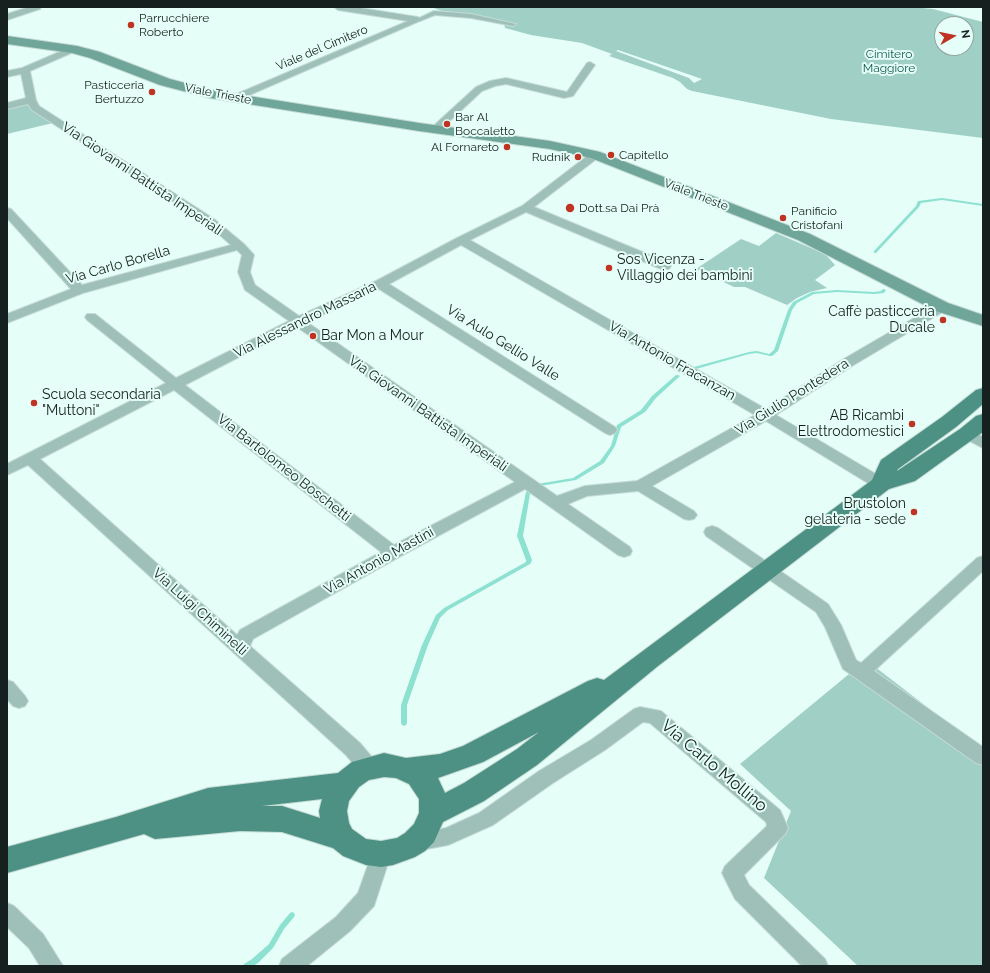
<!DOCTYPE html>
<html>
<head>
<meta charset="utf-8">
<style>
  body { margin:0 }
  #map { position:relative; width:990px; height:973px; overflow:hidden; background:#e6fef8; font-family:Raleway,sans-serif }
  canvas { display:block }
  .frame { position:absolute; inset:0; border:8px solid #16211f; pointer-events:none }
  .north { position:absolute; left:934px; top:16px; width:40px; height:40px; box-sizing:border-box; background:#e6fef8; border:1px solid #93a6a1; border-radius:50%; rotate:81deg; font-size:11px; font-weight:700; line-height:16px; text-align:center; color:#16211f }
  .north::after { content:''; display:block; margin:auto; width:14px; height:18px; background:#bf3323; clip-path:polygon(50% 0,100% 100%,50% 72%,0 100%) }
</style>
</head>
<body>
<div id="map">
<canvas width="990" height="973"></canvas>
<div class="frame"></div>
<div class="north">N</div>
</div>
<script>
const ctx = document.querySelector('canvas').getContext('2d');
ctx.lineJoin = 'round';
function fillPath(path, color) { ctx.fillStyle = color; ctx.fill(path, 'evenodd'); }
const shape = rows => new Path2D(rows.map(r => 'M' + r).join(''));
function stroke(path, color, width, dash) { ctx.strokeStyle = color; ctx.lineWidth = width; ctx.lineCap = dash ? 'butt' : 'round'; ctx.setLineDash(dash || []); ctx.stroke(path); }
function drawText(font, color, halo, rows, align = 'center') {
  ctx.font = font + ' Raleway,sans-serif'; ctx.lineWidth = 4; ctx.setLineDash([]); ctx.textBaseline = 'middle'; ctx.strokeStyle = halo; ctx.fillStyle = color; for (const [text, x, y, turn = 0] of rows) {
    ctx.save(); ctx.translate(x, y); ctx.rotate((+turn || 0) * Math.PI / 180); ctx.textAlign = isNaN(turn) ? turn : align; if (halo) ctx.strokeText(text, 0, 0); ctx.fillText(text, 0, 0); ctx.restore();
  }
}
fillPath(shape([
  [431,7,912,7,933,9,983,22,983,138,831,119,692,91,687,89,680,82,673,78,609,56,612,54,582,43,531,35,505,28,504,24,450,14],
  [942,24,966,24,966,48,942,48],
  [618,50,702,79,694,83,689,78,616,51],
  [31,100,57,122,7,134,7,106],
  [776,233,825,254,835,265,815,280,827,288,810,292,797,298,787,305,745,287,734,287,696,269,741,239,759,246],
  [866,660,983,750,983,966,858,966,764,878,791,811,740,764]
]), '#a0cfc5');
fillPath(shape([
  [942,198,983,204,983,206,942,200,921,203,919,207,876,253,874,253,874,251,916,206,918,201,942,198],
  [883,289,884,289,886,290,884,293,874,294,837,292,814,294,797,303,792,310,778,351,772,356,770,356,757,353,749,354,696,369,694,368,694,367,749,352,757,351,769,354,774,350,788,310,793,302,812,292,837,290,874,292,881,291,883,289],
  [676,375,678,375,680,376,656,398,645,412,621,427,615,446,604,463,576,480,540,486,534,490,530,494,523,536,532,560,531,563,530,564,448,610,440,618,428,645,407,705,407,723,406,725,404,726,402,725,401,723,401,705,422,645,436,615,444,608,526,562,526,560,517,536,526,492,530,488,537,484,573,478,600,461,611,446,617,425,641,410,652,396,676,375],
  [292,912,294,913,295,915,294,917,284,929,273,948,258,963,253,966,243,966,244,964,252,959,269,944,280,925,290,913,292,912]
]), '#8de1d1');
const pedestrian = shape([
  [434,11,471,14,516,24,513,26,471,18,435,15,420,21,415,20,434,11]
]);
const minor = shape([
  [29,7,41,7,40,9,7,20,7,14,29,7],
  [334,7,354,7,418,17,422,20,238,100,232,100,230,98,232,96,408,21,338,10,334,7],
  [73,46,76,47,78,49,76,51,30,71,36,100,39,106,214,219,244,244,254,255,250,272,255,285,299,316,376,281,457,238,522,206,591,153,595,152,600,155,599,157,534,207,669,263,671,266,669,269,661,269,526,212,470,240,766,409,842,360,938,304,946,304,948,307,946,310,852,366,776,415,886,480,888,484,886,488,881,489,876,488,766,421,652,486,694,511,697,515,694,519,689,520,684,519,638,491,587,496,568,504,630,547,632,551,630,555,624,557,618,555,525,489,399,557,253,639,250,646,360,743,376,762,378,768,376,774,369,776,362,774,346,755,28,465,7,475,7,464,166,383,87,320,85,317,87,314,95,314,176,378,289,321,245,290,238,272,242,255,237,250,83,293,7,323,7,314,71,289,7,218,7,208,11,209,82,285,231,245,206,223,32,110,28,104,7,109,7,103,26,98,21,74,7,77,7,71,22,68,73,46],
  [461,245,755,415,637,481,585,486,557,496,307,322,379,289,605,433,610,435,615,433,617,430,615,427,389,284,461,245],
  [297,327,515,482,394,545,185,385,297,327],
  [174,390,381,552,240,630,237,635,40,459,174,390],
  [590,62,595,65,573,96,564,98,506,84,495,86,482,91,439,131,431,131,430,129,476,87,490,81,506,78,567,92,587,63,590,62],
  [967,429,983,437,983,448,962,437,960,434,962,431,967,429],
  [712,526,718,528,828,604,841,625,856,660,861,663,977,558,983,556,983,571,874,671,983,747,983,765,976,763,843,669,825,627,816,612,706,536,704,532,706,528,712,526],
  [7,680,13,682,25,696,28,701,25,706,19,708,13,706,7,699,7,680],
  [640,707,661,711,780,810,788,828,785,834,744,875,749,885,825,959,828,966,802,966,735,899,722,873,725,866,767,826,766,822,650,723,643,722,605,750,553,783,493,825,448,845,416,851,409,848,406,842,409,836,446,828,479,813,539,771,591,740,634,709,640,707],
  [381,845,388,848,391,854,374,906,350,931,307,966,279,966,282,959,336,917,358,893,374,848,381,845],
  [7,903,14,906,43,934,63,966,40,966,29,948,7,927,7,903]
]);
const secondary = shape([
  [7,36,77,46,100,52,170,79,211,90,419,123,550,141,600,152,810,234,948,303,983,315,983,326,936,311,798,240,591,158,550,149,419,131,210,98,160,85,90,58,72,53,7,44,7,36]
]);
const primary = shape([
  [983,388,983,404,956,427,898,469,897,471,960,429,976,416,983,414,983,432,915,481,889,489,658,666,537,765,484,801,443,822,434,842,425,851,415,857,393,865,381,867,366,865,343,856,333,848,282,832,240,831,155,839,144,834,7,873,7,847,116,817,208,788,338,773,352,762,384,753,406,758,440,754,463,746,588,681,597,678,604,680,872,480,881,460,942,417,976,390,983,388],
  [539,732,517,749,464,783,445,793,438,778,483,762,539,732],
  [384,777,396,778,409,784,419,799,419,813,414,824,405,833,397,838,381,841,366,839,352,829,349,823,347,811,349,801,359,787,369,780,384,777],
  [322,799,319,811,320,818,282,806,262,806,322,799]
]);
stroke(pedestrian, '#c5dbd5', 2);
stroke(minor, '#c5dbd5', 2);
stroke(secondary, '#c5dbd5', 2);
stroke(primary, '#c5dbd5', 2);
fillPath(pedestrian, '#9ec0b9');
fillPath(minor, '#9ec0b9');
fillPath(secondary, '#70a59a');
fillPath(primary, '#4d9184');
for (const [x, y, r, color] of [
  [131,25,4,"#bf3323"],
  [152,92,4,"#bf3323"],
  [447,124,4,"#bf3323"],
  [507,147,4,"#bf3323"],
  [611,155,4,"#bf3323"],
  [578,157,4,"#bf3323"],
  [570,208,5,"#bf3323"],
  [783,218,4,"#bf3323"],
  [609,268,4,"#bf3323"],
  [943,320,4,"#bf3323"],
  [313,336,4,"#bf3323"],
  [34,403,4,"#bf3323"],
  [912,424,4,"#bf3323"],
  [914,512,4,"#bf3323"]
]) { const dot = new Path2D(); dot.arc(x, y, r, 0, 2 * Math.PI); ctx.fillStyle = color; ctx.fill(dot); stroke(dot, '#e6fef8', 1.5); }
drawText('12px', '#16211f', '#e6fef8', [
  ["Parrucchiere",139,18],
  ["Roberto",139,32],
  ["Pasticceria",144,85,"right"],
  ["Bertuzzo",144,99,"right"],
  ["Bar Al",455,117],
  ["Boccaletto",455,131],
  ["Al Fornareto",499,147,"right"],
  ["Capitello",619,155],
  ["Rudnik",570,157,"right"],
  ["Dott.sa Dai Prà",579,208],
  ["Panificio",791,211],
  ["Cristofani",791,225]
], 'left');
drawText('12px', '#16211f', '#e6fef8', [
  ["Viale del Cimitero",322,48,-23],
  ["Viale Trieste",218,94,11],
  ["Viale Trieste",696,195,21]
]);
drawText('12px', '#13594f', '#e6fef8', [
  ["Cimitero",889,54],
  ["Maggiore",889,68]
]);
drawText('14px', '#16211f', '#e6fef8', [
  ["Via Giovanni Battista Imperiali",142,179,34],
  ["Via Carlo Borella",118,265,-16],
  ["Via Alessandro Massaria",305,320,-26],
  ["Via Aulo Gellio Valle",503,343,32],
  ["Via Antonio Fracanzan",672,361,30],
  ["Via Giulio Pontedera",792,397,-32],
  ["Via Giovanni Battista Imperiali",428,414,35],
  ["Via Bartolomeo Boschetti",284,468,38],
  ["Via Antonio Mastini",379,561,-29],
  ["Via Luigi Chiminelli",200,612,42]
]);
drawText('14px', '#16211f', '#e6fef8', [
  ["Sos Vicenza -",617,260],
  ["Villaggio dei bambini",617,276],
  ["Caffè pasticceria",935,312,"right"],
  ["Ducale",935,328,"right"],
  ["Bar Mon a Mour",321,336],
  ["Scuola secondaria",42,395],
  ["\"Muttoni\"",42,411],
  ["AB Ricambi",904,416,"right"],
  ["Elettrodomestici",904,432,"right"],
  ["Brustolon",906,504,"right"],
  ["gelateria - sede",906,520,"right"]
], 'left');
drawText('17px', '#16211f', '#e6fef8', [
  ["Via Carlo Mollino",714,766,40]
]);
</script>
</body>
</html>
